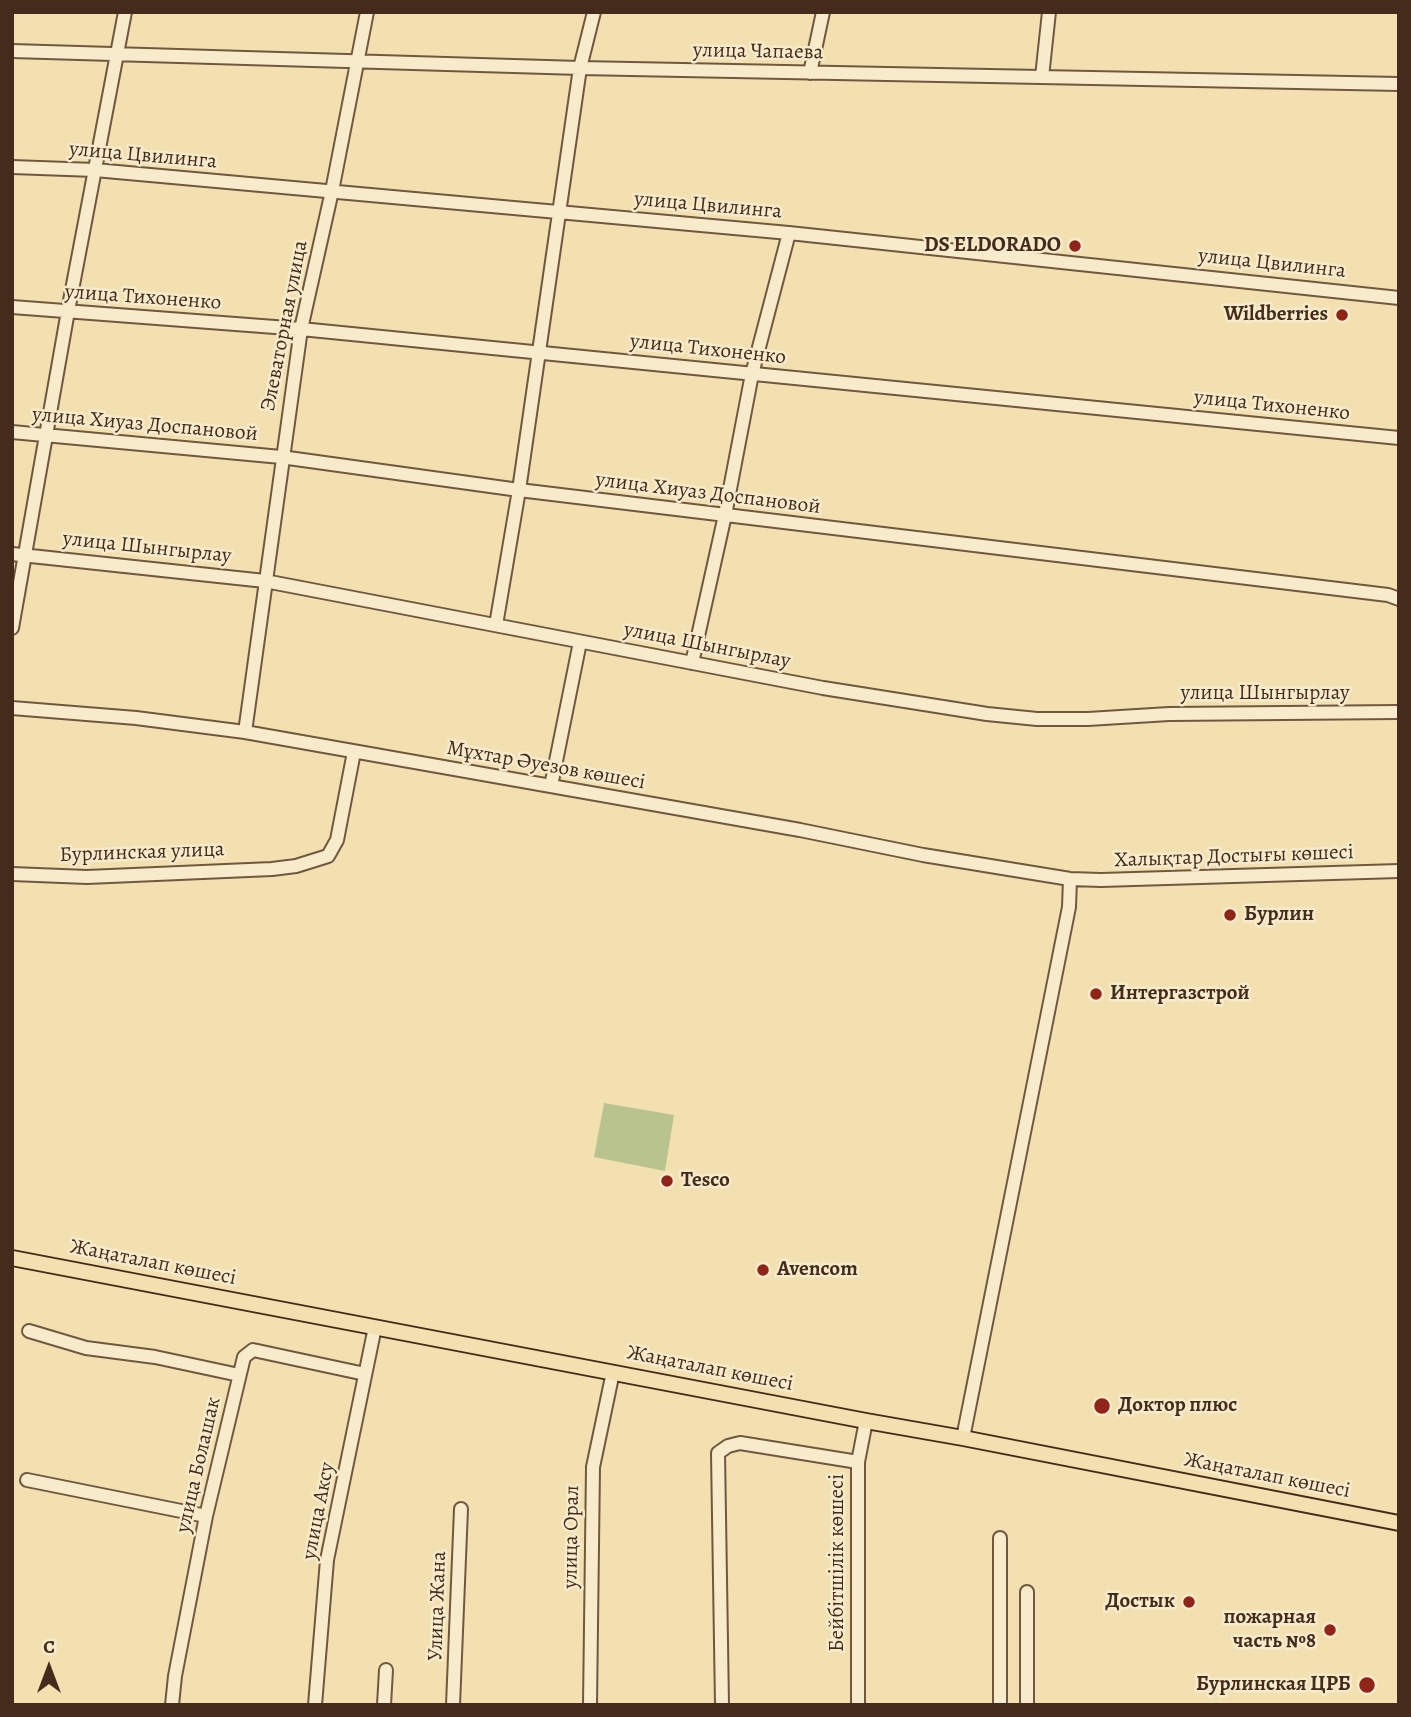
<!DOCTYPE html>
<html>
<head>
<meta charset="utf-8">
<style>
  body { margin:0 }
  #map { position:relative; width:1411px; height:1717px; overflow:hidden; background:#f3e0b1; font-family:Alegreya,serif }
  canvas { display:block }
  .frame { position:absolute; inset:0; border:14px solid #442b1b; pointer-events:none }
  .north { position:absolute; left:14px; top:1633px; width:70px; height:70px; -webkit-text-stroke:5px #f7ebcc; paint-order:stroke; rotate:0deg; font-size:19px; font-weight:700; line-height:28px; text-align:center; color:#442b1b }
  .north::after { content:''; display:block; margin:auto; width:24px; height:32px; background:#442b1b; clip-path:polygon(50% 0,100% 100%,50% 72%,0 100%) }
</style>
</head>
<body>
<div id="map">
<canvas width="1411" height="1717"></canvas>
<div class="frame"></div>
<div class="north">С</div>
</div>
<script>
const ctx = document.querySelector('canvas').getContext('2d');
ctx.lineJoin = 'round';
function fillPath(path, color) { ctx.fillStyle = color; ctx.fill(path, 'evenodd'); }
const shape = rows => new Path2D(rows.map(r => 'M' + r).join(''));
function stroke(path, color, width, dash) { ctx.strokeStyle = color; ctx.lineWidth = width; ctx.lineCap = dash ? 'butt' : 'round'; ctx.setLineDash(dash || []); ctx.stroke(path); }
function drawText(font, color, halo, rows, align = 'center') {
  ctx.font = font + ' Alegreya,serif'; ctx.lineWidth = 5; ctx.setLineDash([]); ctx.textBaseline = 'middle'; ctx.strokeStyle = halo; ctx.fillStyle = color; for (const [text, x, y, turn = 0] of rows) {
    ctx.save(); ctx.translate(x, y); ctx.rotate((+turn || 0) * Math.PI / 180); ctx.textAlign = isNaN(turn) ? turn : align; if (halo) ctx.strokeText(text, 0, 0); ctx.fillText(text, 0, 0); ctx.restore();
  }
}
fillPath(shape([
  [604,1103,674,1115,665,1171,594,1157]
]), '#b8c38e');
const minor = shape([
  [12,51,580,68,1399,84],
  [810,73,823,12],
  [1042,77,1049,12],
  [12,167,95,170,789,233,1399,298],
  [12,307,301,329,1399,438],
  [12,432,281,457,519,490,1388,595,1399,599],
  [12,554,265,581,823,688,987,714,1037,719,1088,719,1169,714,1399,712],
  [496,625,519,490,580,68,594,12],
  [12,628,68,311,125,12],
  [692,663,725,515,752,374,789,233],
  [12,708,136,718,245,732,800,830,923,855,1070,879,1101,880,1399,871],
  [245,732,301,329,332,191,367,12],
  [551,786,580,642],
  [12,874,87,877,272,869,296,866,328,856,337,840,354,752],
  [29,1331,86,1348,155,1357,239,1375],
  [963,1438,1069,907,1070,879],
  [27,1480,206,1516],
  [1000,1538,1000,1705],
  [1027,1592,1027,1705],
  [172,1705,175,1676,206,1516,244,1357,253,1350,365,1374],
  [315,1705,327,1560,375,1327],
  [384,1705,386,1670],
  [453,1705,461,1509],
  [590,1705,593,1467,613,1372],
  [722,1705,718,1453,728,1446,740,1443,858,1462],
  [858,1705,858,1462,866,1421]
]);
const major = shape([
  [12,1258,866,1421,963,1438,1399,1523]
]);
stroke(minor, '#705840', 16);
stroke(major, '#442b1b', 18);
stroke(minor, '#f7ebcc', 12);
stroke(major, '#f3e0b1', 14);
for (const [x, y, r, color] of [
  [1075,246,7,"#8f2418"],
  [1342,315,7,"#8f2418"],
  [1230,915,7,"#8f2418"],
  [1096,994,7,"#8f2418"],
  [667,1181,7,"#8f2418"],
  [763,1270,7,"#8f2418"],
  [1102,1406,9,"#8f2418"],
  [1189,1602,7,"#8f2418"],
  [1330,1630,7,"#8f2418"],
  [1367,1685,9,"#8f2418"]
]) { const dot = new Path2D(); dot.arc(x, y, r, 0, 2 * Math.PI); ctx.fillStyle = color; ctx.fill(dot); stroke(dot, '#f7ebcc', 2.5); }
drawText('21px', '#442b1b', '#f7ebcc', [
  ["улица Чапаева",758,52,1],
  ["улица Цвилинга",143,156,5],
  ["улица Цвилинга",708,206,5],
  ["улица Цвилинга",1272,264,6],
  ["улица Тихоненко",143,298,4],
  ["Элеваторная улица",285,326,-79],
  ["улица Тихоненко",708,350,6],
  ["улица Тихоненко",1272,406,6],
  ["улица Хиуаз Доспановой",145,425,5],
  ["улица Хиуаз Доспановой",708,494,7],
  ["улица Шынгырлау",147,548,6],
  ["улица Шынгырлау",707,646,11],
  ["улица Шынгырлау",1265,694],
  ["Мұхтар Әуезов көшесі",546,766,10],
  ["Бурлинская улица",142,853,-2],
  ["Халықтар Достығы көшесі",1234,857,-2],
  ["Жаңаталап көшесі",153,1263,11],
  ["Жаңаталап көшесі",710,1369,11],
  ["улица Болашак",199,1465,-77],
  ["Жаңаталап көшесі",1267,1476,11],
  ["улица Аксу",319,1511,-79],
  ["улица Орал",572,1537,-89],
  ["Бейбітшілік көшесі",838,1563,-90],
  ["Улица Жана",438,1606,-88]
]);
drawText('bold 21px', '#442b1b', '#f7ebcc', [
  ["DS ELDORADO",1061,246],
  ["Wildberries",1328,315],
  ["Бурлин",1244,915,"left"],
  ["Интергазстрой",1110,994,"left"],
  ["Tesco",681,1181,"left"],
  ["Avencom",777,1270,"left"],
  ["Доктор плюс",1118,1406,"left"],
  ["Достык",1175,1602],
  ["пожарная",1316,1618],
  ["часть №8",1316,1642],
  ["Бурлинская ЦРБ",1351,1685]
], 'right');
</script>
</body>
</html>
